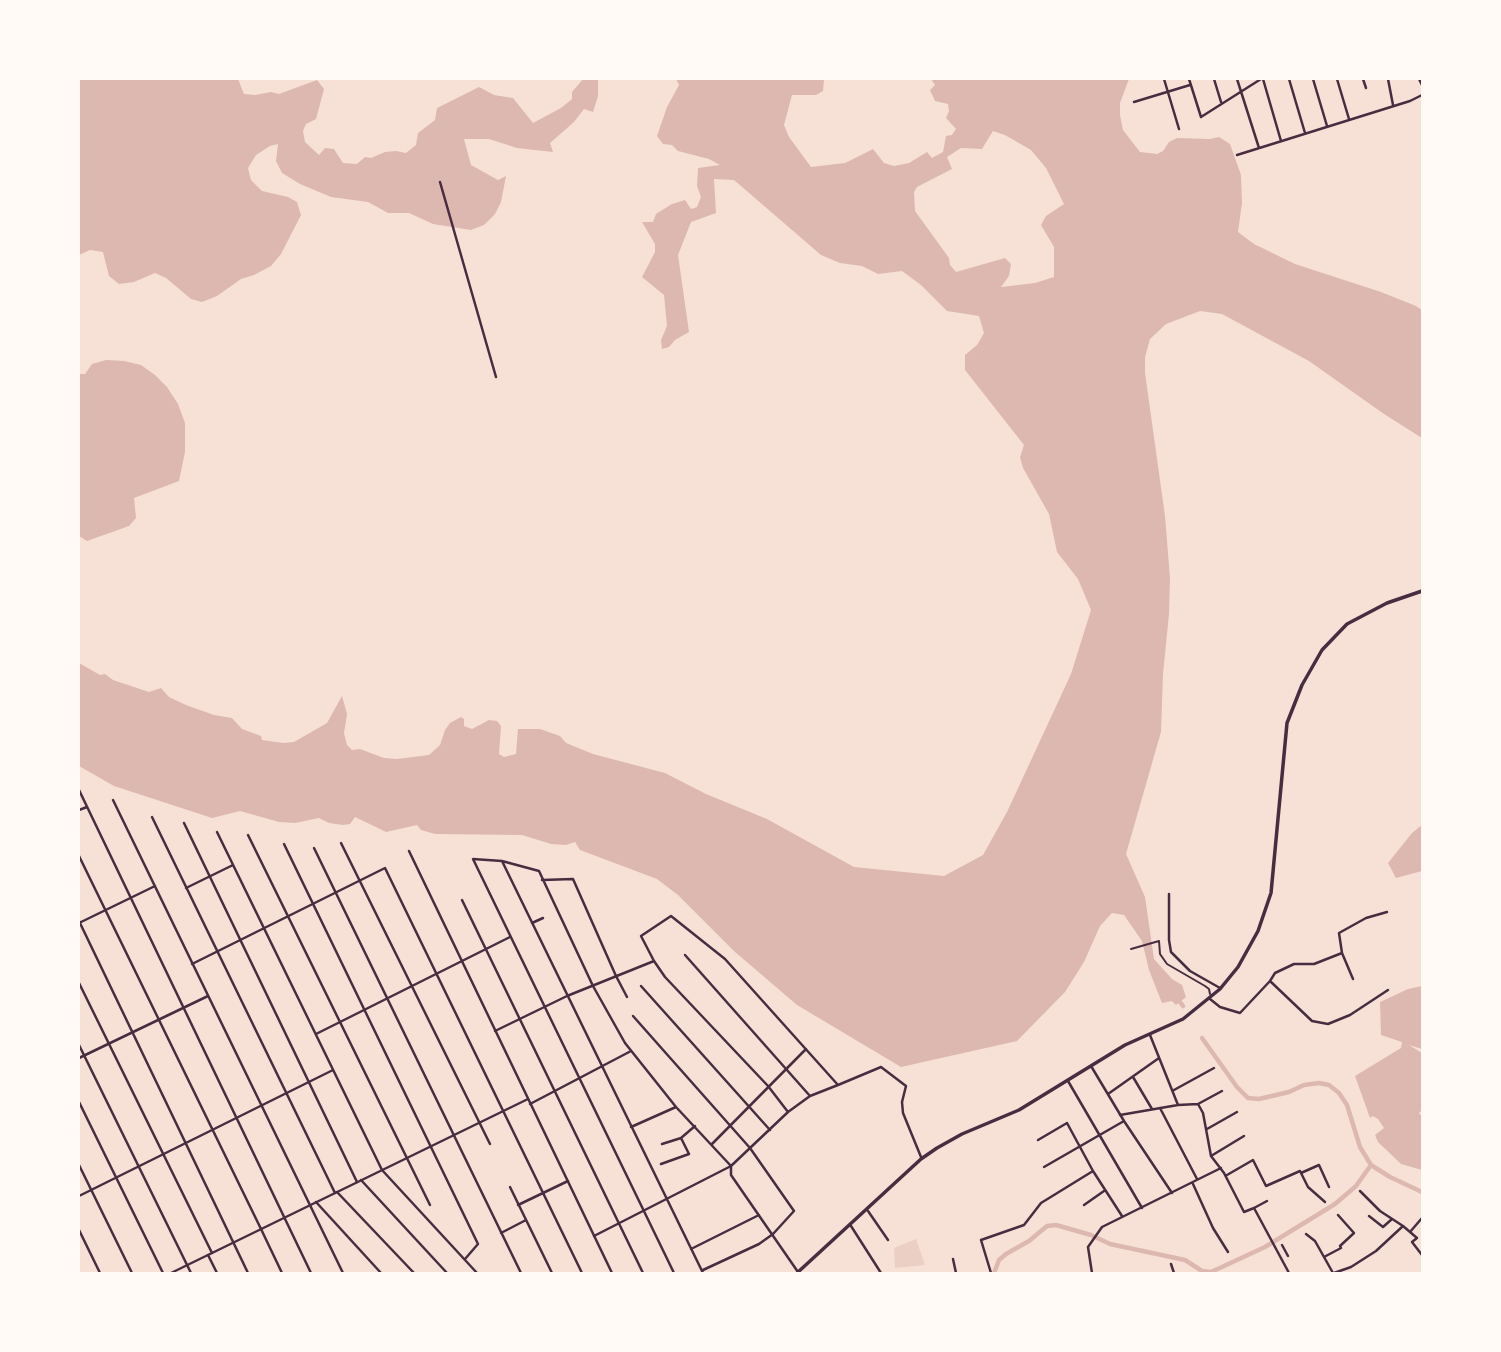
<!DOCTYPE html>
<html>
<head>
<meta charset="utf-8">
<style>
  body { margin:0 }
  #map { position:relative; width:1501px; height:1352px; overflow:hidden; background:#f7e1d7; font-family:"DejaVu Sans",sans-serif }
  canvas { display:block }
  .frame { position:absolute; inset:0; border:80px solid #fffaf5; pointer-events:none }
</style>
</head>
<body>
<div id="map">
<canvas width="1501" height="1352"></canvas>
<div class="frame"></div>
</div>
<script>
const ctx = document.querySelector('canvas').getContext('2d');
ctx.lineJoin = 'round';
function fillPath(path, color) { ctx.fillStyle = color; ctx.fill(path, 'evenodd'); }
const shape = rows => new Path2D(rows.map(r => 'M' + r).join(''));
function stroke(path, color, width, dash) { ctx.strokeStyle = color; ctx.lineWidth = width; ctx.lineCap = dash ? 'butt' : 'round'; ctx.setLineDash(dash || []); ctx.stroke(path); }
fillPath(shape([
  [916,1239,925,1265,895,1268,894,1248]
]), '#ebcfc5');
fillPath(shape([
  [79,79,238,79,244,94,255,95,271,92,279,94,317,80,324,89,316,119,306,124,303,131,305,142,319,155,325,148,334,149,343,163,357,164,365,157,371,158,385,152,396,151,406,153,416,145,418,133,435,120,437,108,479,87,494,95,513,98,533,123,561,108,572,99,572,92,583,79,598,79,598,96,593,112,584,109,574,122,550,143,553,152,517,148,489,139,464,139,471,165,498,180,506,176,501,202,495,214,484,225,471,230,433,224,409,213,388,213,368,202,331,197,300,184,282,173,276,161,278,144,270,146,256,155,248,168,251,180,262,191,288,197,297,202,301,215,281,254,271,266,254,275,241,279,217,296,202,302,191,299,166,278,155,273,134,282,119,284,109,276,103,252,90,250,79,255],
  [676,79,824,79,823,91,816,95,792,95,784,125,789,137,811,167,845,163,873,149,884,163,894,166,909,163,927,152,932,158,943,152,946,136,952,135,956,129,946,118,949,111,948,104,935,101,930,90,935,85,931,79,1129,79,1120,103,1120,115,1123,130,1140,152,1157,154,1163,151,1169,142,1177,138,1210,139,1219,137,1230,144,1241,175,1242,203,1238,232,1254,244,1295,264,1381,292,1416,306,1422,310,1422,438,1384,414,1309,361,1222,314,1200,311,1166,324,1150,339,1145,357,1145,373,1165,516,1170,578,1169,614,1163,674,1161,732,1126,854,1145,897,1154,959,1172,979,1182,985,1186,997,1176,1005,1172,1001,1162,1003,1149,970,1142,941,1124,915,1112,913,1100,926,1084,962,1065,992,1017,1041,901,1067,797,1005,735,952,678,895,657,879,580,850,575,842,566,845,551,844,522,835,435,834,421,830,417,825,386,832,355,817,350,824,343,825,329,823,319,818,295,823,279,822,240,811,212,818,114,786,79,766,79,663,100,675,105,674,113,680,149,692,161,688,169,697,186,705,214,715,232,718,242,729,261,736,262,740,283,743,294,742,327,723,342,696,347,714,344,733,347,745,352,750,360,749,384,758,397,759,429,755,440,745,445,730,450,723,461,717,464,719,464,726,472,729,489,720,497,721,501,726,499,754,504,757,516,754,518,729,540,729,560,736,566,743,593,754,665,773,706,794,767,819,854,867,944,876,983,855,1007,812,1071,674,1091,610,1078,579,1057,552,1049,514,1023,468,1020,457,1024,445,965,370,965,355,977,345,984,333,979,316,947,311,921,285,902,271,878,274,862,266,840,263,821,255,734,180,714,179,716,213,691,222,678,255,689,332,675,340,669,347,662,349,661,340,667,326,664,295,642,277,655,252,655,244,642,222,653,222,656,214,672,204,685,200,691,209,697,207,701,197,697,186,698,168,720,165,709,159,678,151,672,145,663,144,657,136,667,107,679,85],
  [993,131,1005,135,1031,150,1046,168,1064,204,1046,216,1041,225,1054,247,1054,277,1035,283,1001,287,1009,276,1011,264,1005,258,956,272,950,265,949,258,915,211,914,192,917,187,952,169,947,157,961,148,982,149],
  [106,360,124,361,141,365,155,375,167,387,178,404,185,423,185,452,179,481,134,498,136,518,129,526,87,541,79,536,79,374,85,374,92,364],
  [1422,825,1422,871,1396,878,1388,863,1412,833],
  [1422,986,1422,1049,1409,1045,1422,1053,1422,1110,1419,1113,1422,1117,1422,1170,1401,1164,1378,1142,1375,1135,1384,1128,1378,1119,1373,1116,1370,1118,1355,1076,1401,1048,1402,1042,1381,1035,1380,1002,1408,989]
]), '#dcb8b0');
stroke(shape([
  [1180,1002,1183,1006],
  [1202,1038,1237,1087,1248,1098,1259,1099,1289,1092,1304,1085,1319,1083,1329,1085,1339,1093,1347,1105,1360,1147,1371,1165,1390,1177,1422,1192],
  [994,1273,999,1260,1006,1254,1029,1241,1047,1226,1056,1225,1091,1235,1110,1244,1185,1260,1202,1271,1211,1272,1265,1247,1335,1204,1356,1186,1371,1165]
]), '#dcb8b0', 4.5);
stroke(shape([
  [1131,949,1159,941,1160,954,1167,964,1205,986,1209,989,1210,994]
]), '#4a2c40', 2);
stroke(shape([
  [1164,79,1179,129],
  [1189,79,1201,117,1261,79],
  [1214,79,1221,102],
  [1237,79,1259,148],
  [1263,79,1281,141],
  [1289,79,1305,133],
  [1313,79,1327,126],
  [1337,79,1349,119],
  [1363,79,1366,88],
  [1388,79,1393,105],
  [1419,79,1422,85],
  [1134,102,1190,85],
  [1237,155,1410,101,1422,95],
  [440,182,496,377],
  [79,790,311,1273],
  [113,800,343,1273],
  [79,810,87,807],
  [152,817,335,1193],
  [184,823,357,1182],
  [217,832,382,1170,477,1273],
  [248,835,430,1205],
  [341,843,490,1144],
  [284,844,478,1244,465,1259],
  [314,848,521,1273],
  [502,861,703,1273],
  [542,880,573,879,616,976,627,997],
  [186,888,233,865],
  [1169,894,1169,940,1171,952,1190,971,1220,988],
  [462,900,643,1273],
  [79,921,248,1273],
  [79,923,155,886],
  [532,923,543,918],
  [685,955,810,1096],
  [192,964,385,868,582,1273],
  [1353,979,1342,953,1339,933,1366,918,1387,912],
  [1270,981,1275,973,1294,964,1314,964,1342,953],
  [79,983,212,1253],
  [641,986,770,1130],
  [1210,999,1220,1007,1240,1013,1270,981,1312,1021,1328,1024,1350,1015,1388,990],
  [633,1016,750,1148,794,1211,773,1234,759,1244,703,1270],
  [495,1031,567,996,654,961],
  [316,1034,510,937],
  [1150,1035,1178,1105,1198,1104,1203,1113,1211,1156,1224,1173,1244,1212,1254,1208,1289,1273],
  [79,1045,191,1273],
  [79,1058,208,996],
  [1091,1066,1124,1121,1172,1193],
  [1133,1077,1152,1109],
  [1068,1081,1142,1208],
  [838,1085,881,1067,906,1086,902,1102,903,1113,921,1157],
  [1174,1090,1214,1068],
  [1108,1094,1159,1058],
  [79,1102,163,1273],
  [530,1104,631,1051],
  [1198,1104,1222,1091],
  [1160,1108,1197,1179],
  [1120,1115,1178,1105],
  [631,1127,676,1107],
  [1207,1129,1237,1112],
  [1038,1140,1067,1123,1093,1171,1122,1216],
  [662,1144,681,1138,695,1126],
  [712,1144,806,1049],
  [1211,1156,1244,1136],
  [661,1164,689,1154,681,1138],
  [79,1165,132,1273],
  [1044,1167,1124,1121],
  [1301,1173,1319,1165,1329,1187],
  [1227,1175,1253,1160,1266,1186,1300,1171,1308,1187,1325,1202],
  [361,1180,447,1273],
  [1193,1184,1213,1228,1228,1252],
  [510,1187,552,1273],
  [337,1192,414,1273],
  [79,1196,333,1070],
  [316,1202,381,1273],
  [518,1205,568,1181],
  [1084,1205,1104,1191],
  [1254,1208,1267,1201],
  [868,1211,888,1240],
  [1369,1216,1383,1227,1392,1219],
  [851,1226,881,1273],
  [1403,1226,1417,1238,1412,1242,1422,1255],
  [261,1229,282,1273],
  [1410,1232,1422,1218],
  [501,1233,526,1220],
  [1306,1234,1315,1241,1333,1273],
  [594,1236,731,1166,788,1112,810,1096,838,1085,725,959,671,916,641,936,654,961,665,977,768,1086,788,1112],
  [1282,1245,1288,1256],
  [691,1249,759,1215],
  [208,1255,217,1273],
  [1324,1257,1341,1248,1340,1246,1354,1233,1338,1215],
  [953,1259,956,1273],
  [1171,1264,1174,1273],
  [674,1273,473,859,502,861,539,871,593,986,625,1043,676,1107,731,1166,731,1175,798,1272],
  [991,1273,981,1240,1024,1225,1041,1203,1093,1171],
  [1092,1273,1088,1247,1102,1227,1221,1168],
  [1334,1273,1351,1267,1376,1251,1403,1226,1380,1211,1360,1191]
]), '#4a2c40', 2.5);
stroke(shape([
  [409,851,612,1273],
  [79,856,261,1229],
  [79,1230,100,1273],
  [171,1273,528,1099]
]), '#4a2c40', 2.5);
stroke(shape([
  [797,1273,921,1159,937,1148,962,1134,1019,1110,1125,1045,1183,1019,1220,989,1238,967,1258,931,1271,893,1287,723,1302,685,1322,650,1347,624,1387,603,1422,591]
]), '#4a2c40', 3.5);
</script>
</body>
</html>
